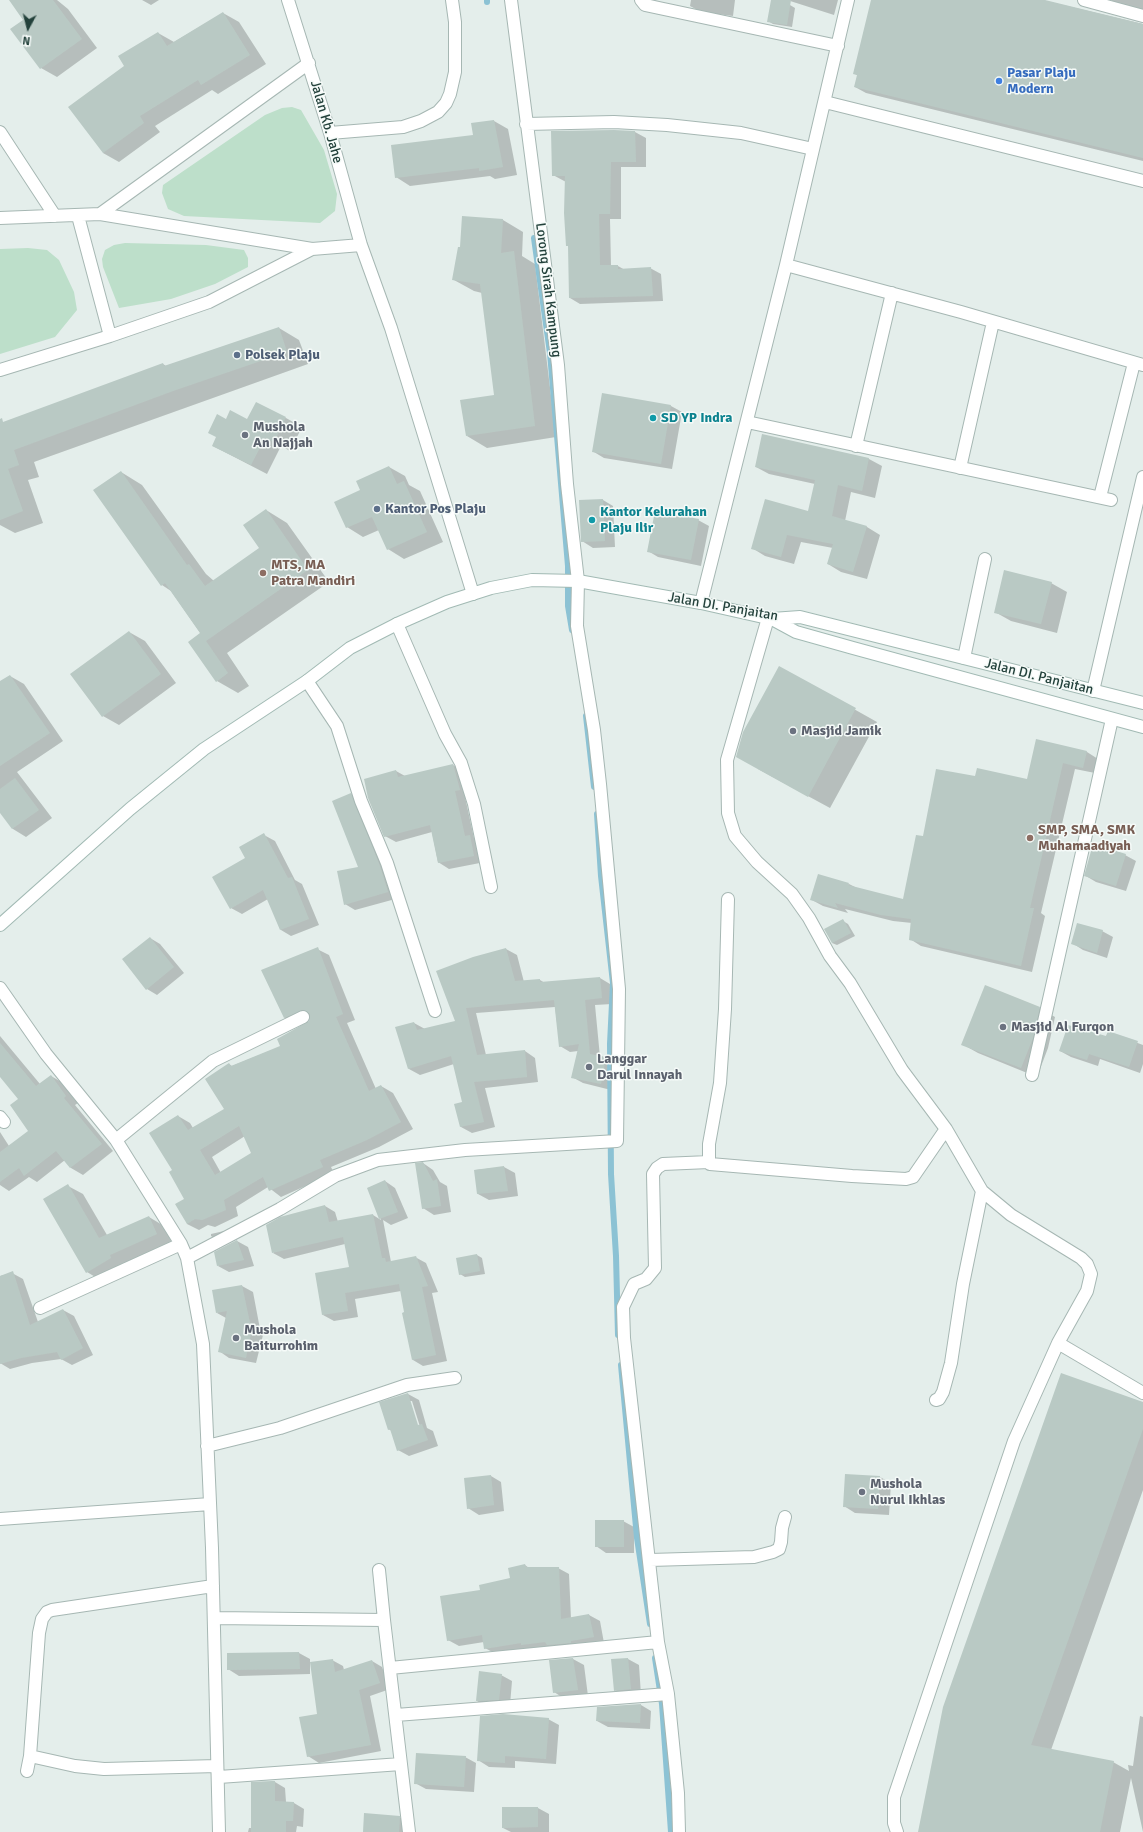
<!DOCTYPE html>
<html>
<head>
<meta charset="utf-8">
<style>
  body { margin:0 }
  #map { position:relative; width:1143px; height:1832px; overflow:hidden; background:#e4eeeb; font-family:Signika,sans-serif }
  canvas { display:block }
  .north { position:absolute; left:8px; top:8px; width:40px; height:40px; -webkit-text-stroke:3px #f5faf8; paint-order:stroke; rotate:187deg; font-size:11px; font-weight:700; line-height:16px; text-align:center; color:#23413b }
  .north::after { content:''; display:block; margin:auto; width:14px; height:18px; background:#23413b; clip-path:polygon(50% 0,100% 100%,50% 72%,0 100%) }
</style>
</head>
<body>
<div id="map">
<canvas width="1143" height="1832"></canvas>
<div class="north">N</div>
</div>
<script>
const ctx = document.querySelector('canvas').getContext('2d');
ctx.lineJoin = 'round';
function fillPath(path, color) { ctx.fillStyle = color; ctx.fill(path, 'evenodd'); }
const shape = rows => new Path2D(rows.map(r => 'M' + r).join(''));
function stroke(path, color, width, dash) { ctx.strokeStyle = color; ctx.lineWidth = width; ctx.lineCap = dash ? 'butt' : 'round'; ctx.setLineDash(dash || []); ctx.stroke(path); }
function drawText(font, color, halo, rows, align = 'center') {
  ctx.font = font + ' Signika,sans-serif'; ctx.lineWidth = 3; ctx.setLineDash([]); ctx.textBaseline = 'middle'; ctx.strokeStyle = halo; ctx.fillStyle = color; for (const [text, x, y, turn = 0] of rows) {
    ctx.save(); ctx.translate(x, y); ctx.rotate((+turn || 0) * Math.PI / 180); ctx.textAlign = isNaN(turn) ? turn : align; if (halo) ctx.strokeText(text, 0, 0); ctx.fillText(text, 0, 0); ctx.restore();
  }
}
fillPath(shape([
  [292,107,301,110,324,150,337,194,335,211,320,223,184,216,168,209,162,193,163,185,265,115,282,108],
  [125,243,206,245,244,250,248,258,248,267,215,284,171,299,119,308,103,267,102,259,105,250,114,245],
  [28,248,47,250,59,260,74,292,77,310,55,337,0,354,0,249]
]), '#bddfca');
fillPath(shape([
  [10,0,57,0,68,9,97,48,57,77,41,68,25,20],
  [142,0,159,0,151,5],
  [691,0,735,0,733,16,701,12,690,6],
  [787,0,838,0,834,15],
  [872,0,1042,0,1143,24,1143,161,866,93,855,87,858,76,854,73],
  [1111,0,1143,0,1143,11,1117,4],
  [790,5,795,8,792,27,773,24,768,21],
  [223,13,239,22,266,64,218,94,212,90,155,126,160,132,119,162,103,153,126,66,158,33,174,42],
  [494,121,508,129,517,175,495,179,490,176,410,186,396,177,474,136],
  [635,132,646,138,646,167,621,167,621,219,610,219,611,266,618,266,625,270,650,268,661,274,663,301,580,304,570,298,569,247,566,182,553,175],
  [503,220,523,232,522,256,535,264,556,437,487,448,467,436,495,396,482,293,474,291,454,280,461,248],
  [279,328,299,340,308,364,34,462,39,477,28,480,43,523,15,533,0,525,0,424,163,364,166,366],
  [603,394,671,406,682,412,672,469,604,458,594,452],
  [286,418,302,427,290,451,281,446,267,474,213,446,248,421],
  [763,435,869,459,882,466,875,498,851,492,845,521,867,527,880,535,867,579,841,572,828,564,833,548,801,542,794,564,765,556,752,548,809,513,815,484,769,474,756,467],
  [389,467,405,476,409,485,420,491,443,542,404,559,388,549,379,530,363,537,347,527,361,490],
  [121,472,142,485,206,574,214,581,261,548,266,510,287,523,329,582,227,653,249,686,238,693,217,681,201,634,171,591,162,585],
  [603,500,613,506,615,547,593,548,582,541],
  [698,520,709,526,701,566,658,557,648,551],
  [1051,583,1067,592,1057,633,1011,621,995,612],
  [129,632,145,641,176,683,119,725,103,716],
  [779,667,877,722,830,808,758,769],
  [10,676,24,684,63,741,17,772,52,818,26,837,13,829,0,812,0,683],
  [1037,740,1087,752,1098,759,1095,773,1075,769,1041,913,1045,916,1032,972,921,946,910,939,912,923,893,921,845,909,848,913,823,906,812,900,849,884,857,888,904,901,923,837,976,778,1028,780],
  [453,765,464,772,470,796,465,797,474,838,481,842,485,862,449,869,438,862,432,832,396,842,385,836,396,771,405,776],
  [351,794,361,801,399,898,355,910,345,904,359,867],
  [264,835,275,841,295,880,302,884,319,925,291,936,281,930,268,899,242,914,231,908,246,858],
  [1125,855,1136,861,1126,891,1096,882,1086,876],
  [843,921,848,924,855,936,837,945,832,943],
  [1102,931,1113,937,1107,958,1083,950,1072,943],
  [150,938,160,944,184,973,157,995,147,989],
  [317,949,329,955,355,1020,347,1023,376,1089,381,1086,393,1093,413,1129,379,1147,331,1167,334,1173,312,1184,310,1184,281,1197,268,1187,236,1207,238,1216,215,1227,208,1225,199,1230,187,1224,185,1199,173,1171,178,1116,190,1123,193,1128,226,1109,229,1064,232,1066,282,1046,310,1022,310,1018,296,1024,284,1017],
  [245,1136,253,1154,221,1173,212,1157],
  [506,949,517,955,524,982,540,980,545,983,600,978,610,984,612,1004,595,1005,600,1057,617,1065,611,1090,583,1083,572,1077,578,1051,570,1052,560,1046,555,1007,476,1013,486,1055,525,1051,535,1058,538,1082,485,1088,495,1127,472,1133,461,1127,456,1105,463,1103,454,1064,420,1075,409,1069,414,1023,425,1029,457,1022,437,972],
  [1039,1008,1055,1017,1048,1048,1037,1077,978,1053,962,1044],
  [1108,1032,1143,1045,1143,1064,1140,1073,1100,1059,1098,1066,1071,1057,1060,1051,1106,1037],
  [0,1036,40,1084,51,1076,63,1083,78,1103,75,1105,113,1151,83,1175,71,1168,65,1160,37,1182,29,1177,9,1191,0,1185,0,1132,9,1146,30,1131,20,1099,0,1075],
  [423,1163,433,1170,440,1182,447,1186,451,1212,434,1215,423,1208],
  [504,1167,515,1173,518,1196,489,1200,478,1194,475,1170],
  [385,1181,395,1188,408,1218,391,1225,383,1220,391,1262,415,1257,426,1263,438,1292,432,1293,447,1361,423,1366,413,1360,401,1291,355,1299,358,1317,334,1321,323,1315,350,1268,345,1244,284,1259,273,1253,325,1206,335,1212,338,1222,373,1215,381,1220,368,1188],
  [68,1186,83,1194,107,1235,149,1217,164,1226,172,1243,102,1281,87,1272],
  [224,1231,234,1236,222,1243,211,1236,211,1234],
  [237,1241,248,1247,254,1266,229,1272,218,1266],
  [477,1255,482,1258,485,1274,465,1277,460,1274],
  [12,1273,23,1279,38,1322,63,1310,74,1316,93,1355,72,1365,61,1359,32,1363,10,1369,0,1363,0,1276],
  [242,1286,253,1292,260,1329,264,1331,256,1363,229,1358,219,1351,226,1318,217,1313],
  [408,1394,419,1400,427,1428,433,1431,438,1446,409,1456,398,1450,392,1431,388,1429],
  [410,1401,412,1401,421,1430,419,1431],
  [1143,1403,1143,1490,1051,1750,1113,1762,1129,1771,1128,1765,1133,1766,1140,1716,1143,1717,1143,1832,1131,1778,1120,1832,919,1832],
  [846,1475,880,1477,891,1483,889,1515,855,1513,844,1506],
  [491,1476,501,1482,504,1511,479,1515,468,1508],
  [623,1521,634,1527,634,1553,606,1553,596,1546],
  [525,1565,529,1568,558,1568,569,1574,571,1619,589,1615,600,1621,604,1643,496,1654,485,1648,484,1642,459,1646,448,1640,481,1591,511,1579],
  [299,1653,310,1659,310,1674,239,1676,228,1669,228,1654],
  [573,1659,584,1665,588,1696,565,1699,554,1692],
  [628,1659,639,1665,641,1695,625,1696,615,1690,612,1660],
  [332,1660,343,1666,344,1670,372,1661,382,1667,390,1689,370,1696,381,1751,319,1763,308,1756],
  [501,1675,512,1681,510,1705,487,1707,477,1701],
  [641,1705,651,1711,650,1729,608,1727,597,1721],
  [548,1719,559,1725,556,1764,515,1761,515,1768,489,1767,478,1760],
  [465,1757,476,1763,474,1792,426,1789,415,1783],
  [275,1782,285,1788,286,1802,294,1803,304,1809,303,1827,297,1826,296,1832,248,1832,249,1828,252,1828],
  [538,1808,549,1814,549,1832,511,1832,503,1828],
  [399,1817,412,1824,412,1832,364,1832]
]), '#0003');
stroke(shape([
  [487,2,487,0],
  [534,238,550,353,568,566,568,606,572,630],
  [586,716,594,787],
  [597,814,601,876,613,983,610,1044,611,1174,616,1256,618,1335],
  [621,1365,637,1538,650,1624],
  [655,1658,662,1704,671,1832]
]), '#8cc2d4', 6);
fillPath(shape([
  [9,0,53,0,82,39,40,69,10,29,23,20],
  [771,0,791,0,787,25,767,22],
  [871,0,1045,0,1143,24,1143,158,854,87,857,75,853,74],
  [223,12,250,55,201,85,198,80,140,116,144,123,103,153,68,107,124,66,118,56,158,32,167,46],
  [494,120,503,167,479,171,479,168,395,178,391,145,473,135,471,123],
  [614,130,635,131,636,162,611,162,610,214,599,214,600,265,618,265,618,269,651,267,653,296,569,298,568,246,566,246,564,213,565,176,552,176,551,131],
  [462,216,503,219,501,253,514,251,535,426,466,436,460,400,494,395,480,284,452,280,458,247,460,247],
  [279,327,287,352,173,391,14,450,19,465,8,469,23,511,0,520,0,419,2,418,3,422,163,363,164,366],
  [602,393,671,405,661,464,592,452],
  [256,402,286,417,274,442,265,438,251,465,212,446,216,437,208,433,217,414,226,419,230,410,247,419],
  [762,434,869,458,862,491,838,485,832,516,867,526,853,572,827,564,833,544,787,535,781,557,751,549,765,499,808,511,815,480,755,467],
  [389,466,397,484,404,481,427,532,387,550,372,517,346,528,334,502,360,490,356,481],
  [121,471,187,565,189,564,205,586,259,548,243,525,266,509,308,570,206,641,228,673,216,682,188,642,200,633,165,583,161,586,93,490],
  [603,499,605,541,581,542,579,500],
  [655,511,699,519,691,560,647,552],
  [1004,570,1052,582,1041,624,994,613],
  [129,631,161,674,102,717,70,674],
  [779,666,856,708,808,797,736,757,743,732],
  [10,675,50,733,0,766,0,681],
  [1036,739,1087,751,1083,768,1063,763,1030,908,1034,908,1021,966,909,940,911,919,881,915,835,903,838,908,810,900,818,874,849,883,848,885,903,899,916,835,923,836,936,769,975,776,977,768,1027,779],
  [453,764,460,790,455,791,465,836,470,835,474,856,438,863,430,825,384,837,368,798,364,779,396,770,398,777],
  [15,778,39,810,12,829,0,813,0,789],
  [351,793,380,866,388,892,344,905,337,871,358,867,332,801],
  [264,833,288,878,292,877,309,919,280,930,263,890,230,909,212,877,245,858,239,847],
  [1093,844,1126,854,1116,886,1084,876],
  [843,919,851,933,832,943,824,929],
  [1077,923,1103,930,1097,953,1071,944],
  [150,937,174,967,146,990,122,959],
  [318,947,343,1014,336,1017,369,1091,381,1085,401,1122,367,1140,320,1160,323,1167,269,1191,263,1177,224,1200,226,1210,202,1220,195,1219,187,1224,175,1204,184,1199,169,1172,172,1170,149,1133,178,1115,188,1130,224,1109,205,1079,229,1063,231,1066,280,1046,277,1039,309,1021,310,1014,304,1010,284,1018,261,970],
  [239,1126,251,1153,215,1175,200,1150],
  [506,948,515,981,540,979,540,982,600,977,602,998,585,1000,590,1054,606,1057,601,1084,571,1078,579,1044,559,1047,554,1000,466,1008,477,1055,525,1050,527,1077,474,1082,484,1122,460,1127,454,1104,462,1102,451,1056,408,1069,395,1027,414,1022,417,1030,455,1021,436,971,473,957],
  [985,985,1040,1007,1033,1038,1021,1068,961,1045],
  [1068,1025,1106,1036,1108,1031,1138,1041,1129,1067,1089,1054,1087,1060,1059,1051],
  [0,1043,36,1086,51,1075,66,1096,64,1098,102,1144,70,1168,56,1151,24,1176,19,1168,0,1182,0,1152,28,1131,10,1105,18,1099,0,1077],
  [423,1162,433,1181,437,1179,441,1206,422,1209,415,1163],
  [504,1166,508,1191,477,1194,474,1170],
  [385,1180,398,1212,379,1219,367,1188],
  [68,1184,99,1238,149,1216,157,1234,110,1255,111,1258,86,1273,43,1199],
  [325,1205,329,1222,373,1214,382,1258,385,1258,386,1262,416,1256,428,1286,422,1287,436,1355,412,1360,402,1313,404,1312,399,1284,345,1293,348,1311,322,1315,315,1273,349,1267,343,1237,272,1253,266,1225,280,1217],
  [237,1240,244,1260,217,1266,214,1252],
  [477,1254,480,1271,459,1275,456,1258],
  [13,1271,30,1325,63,1309,83,1348,61,1360,57,1352,21,1358,0,1364,0,1276],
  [242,1285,250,1323,253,1323,246,1358,218,1352,227,1311,216,1313,212,1290],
  [1061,1373,1143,1402,1143,1429,1031,1745,1114,1761,1100,1832,918,1832,943,1707],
  [408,1393,418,1425,422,1424,428,1440,397,1451,390,1429,388,1430,379,1402],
  [845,1474,880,1476,878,1509,843,1507],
  [491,1475,494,1505,467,1509,464,1478],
  [595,1520,624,1520,624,1547,595,1547],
  [525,1564,526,1567,559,1567,561,1619,589,1614,594,1637,571,1641,571,1643,547,1645,545,1642,521,1645,521,1643,484,1649,482,1635,447,1641,440,1596,480,1590,479,1585,510,1578,508,1568],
  [299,1652,300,1669,227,1670,227,1653],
  [573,1658,578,1690,553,1693,549,1660],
  [628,1658,631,1689,614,1691,611,1659],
  [333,1659,335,1672,372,1660,380,1683,359,1690,371,1745,307,1757,299,1717,317,1714,310,1662],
  [479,1671,502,1674,499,1700,476,1701],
  [641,1704,640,1723,596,1721,597,1707],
  [503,1714,549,1718,546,1759,505,1756,505,1763,477,1761,480,1716],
  [416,1753,466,1756,464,1787,414,1784],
  [272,1781,275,1781,275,1801,294,1802,293,1821,286,1821,286,1832,251,1832,251,1782],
  [502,1807,538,1807,538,1827,502,1828],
  [364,1813,400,1816,399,1832,363,1832]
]), '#b9c9c4');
const street = shape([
  [288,0,330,133,361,245,391,328,473,594],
  [641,0,645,5,659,8,838,46],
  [1084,0,1143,16],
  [825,102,1143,181],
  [526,124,614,122,667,125,741,133,813,149],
  [0,132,55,216],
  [330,133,403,127,421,121,438,112,446,103,450,94,455,72,455,22,452,0],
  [100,214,309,63],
  [78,216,110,336],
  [0,218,100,214,312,249],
  [786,265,961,312,1143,365],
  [0,370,110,336,209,302,312,249,361,245],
  [747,422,1111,500],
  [856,446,892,293],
  [960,468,993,322],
  [1100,497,1134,363],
  [701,603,786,265,848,0],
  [768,618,727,760,728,813,735,836,757,862,792,894,809,918,830,956,850,983,902,1070,946,1129,982,1191,1011,1215,1081,1258,1087,1264,1091,1274,1087,1291,1058,1343,1014,1441,894,1797,894,1823,897,1832],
  [397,624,445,734,461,763,474,804,491,887],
  [964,658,985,559],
  [307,681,337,726,361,801,387,863,435,1011],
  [1093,691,1143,477],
  [728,899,725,1009,720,1083,709,1144,709,1162,710,1164,852,1176,906,1179,913,1177,946,1129],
  [0,988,46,1054,116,1140,181,1244,187,1258,203,1344,212,1548,219,1832],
  [1032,1075,1112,719],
  [0,1117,4,1122],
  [116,1140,213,1061,303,1017],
  [187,1258,280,1209,335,1176,378,1160,465,1150,617,1141,619,989,600,784,594,730,577,626,578,581,567,484,558,365,511,0],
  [40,1308,181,1244],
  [1058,1343,1143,1393],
  [936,1400,939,1399,943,1392,951,1363,963,1284,982,1191],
  [207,1446,280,1428,407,1385,455,1378],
  [0,1519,210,1504],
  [650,1560,754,1557,773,1552,779,1549,781,1542,782,1528,785,1517],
  [379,1570,384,1620],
  [214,1618,384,1620,409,1832],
  [390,1668,658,1642],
  [396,1715,668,1694],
  [30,1756,75,1766,104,1769,217,1766],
  [27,1771,30,1756,39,1633,42,1619,47,1612,52,1610,213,1586],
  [219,1777,401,1764],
  [679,1832,678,1793,668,1694,658,1642,624,1338,623,1307,634,1284,646,1279,655,1268,653,1174,657,1168,663,1164,709,1162]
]);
const secondary = shape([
  [772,619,796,632,853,648,1143,727],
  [0,925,130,809,204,749,307,681,350,648,397,624,447,602,491,588,532,580,578,581,701,603,772,619,800,617,1143,703]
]);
stroke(street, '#a6b7b3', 14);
stroke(secondary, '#a2bab4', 14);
stroke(street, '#fff', 12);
stroke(secondary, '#fff', 12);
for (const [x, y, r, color] of [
  [999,81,4,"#3f7fe0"],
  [237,355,4,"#5c6f8a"],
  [653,418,4,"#0f9aa8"],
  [245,435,4,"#6b7280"],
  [377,509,4,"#5c6f8a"],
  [592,520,4,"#0f9aa8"],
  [263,573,4,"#8d6e63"],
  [793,731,4,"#6b7280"],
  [1030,838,4,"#8d6e63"],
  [1003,1027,4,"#6b7280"],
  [589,1067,4,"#6b7280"],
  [236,1338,4,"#6b7280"],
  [862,1492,4,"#6b7280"]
]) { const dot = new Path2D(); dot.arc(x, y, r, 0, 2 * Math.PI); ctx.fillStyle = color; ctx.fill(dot); stroke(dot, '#f5faf8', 1.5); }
drawText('bold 14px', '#366cbe', '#f5faf8', [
  ["Pasar Plaju",1007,73],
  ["Modern",1007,89]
], 'left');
drawText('14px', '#23413b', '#f5faf8', [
  ["Jalan Kb. Jahe",326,122,74],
  ["Lorong Sirah Kampung",548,290,83],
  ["Jalan DI. Panjaitan",723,607,10],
  ["Jalan DI. Panjaitan",1039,677,14]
]);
drawText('bold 14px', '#4e5e75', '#f5faf8', [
  ["Polsek Plaju",245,355],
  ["Kantor Pos Plaju",385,509]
], 'left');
drawText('bold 14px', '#0d838f', '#f5faf8', [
  ["SD YP Indra",661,418],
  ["Kantor Kelurahan",600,512],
  ["Plaju Ilir",600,528]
], 'left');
drawText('bold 14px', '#5b616d', '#f5faf8', [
  ["Mushola",253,427],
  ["An Najjah",253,443],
  ["Masjid Jamik",801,731],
  ["Masjid Al Furqon",1011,1027],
  ["Langgar",597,1059],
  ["Darul Innayah",597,1075],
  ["Mushola",244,1330],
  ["Baiturrohim",244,1346],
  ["Mushola",870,1484],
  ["Nurul Ikhlas",870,1500]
], 'left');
drawText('bold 14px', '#785e54', '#f5faf8', [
  ["MTS, MA",271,565],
  ["Patra Mandiri",271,581],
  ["SMP, SMA, SMK",1038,830],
  ["Muhamaadiyah",1038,846]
], 'left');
</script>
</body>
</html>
